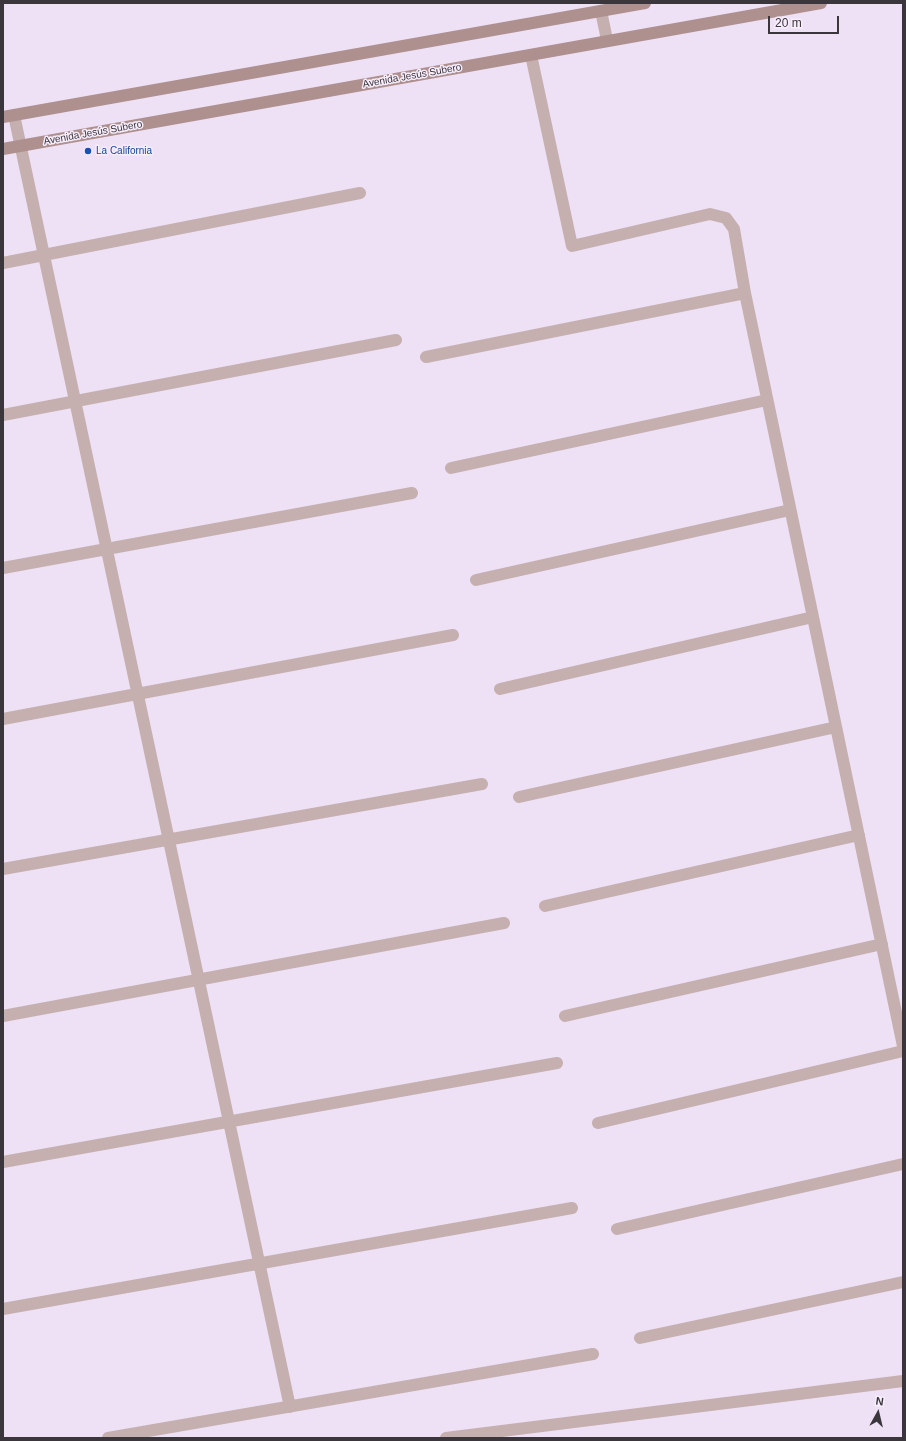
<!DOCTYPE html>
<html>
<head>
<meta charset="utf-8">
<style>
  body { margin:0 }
  #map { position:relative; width:906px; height:1441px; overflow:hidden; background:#f7edfb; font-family:Arial,sans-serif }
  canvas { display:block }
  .frame { position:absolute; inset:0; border:4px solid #3a363c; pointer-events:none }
  .north { position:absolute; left:858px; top:1393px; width:40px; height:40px; -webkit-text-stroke:3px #f7edfb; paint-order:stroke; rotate:8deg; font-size:11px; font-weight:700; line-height:16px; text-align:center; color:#3a363c }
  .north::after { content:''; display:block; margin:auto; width:14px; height:18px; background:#3a363c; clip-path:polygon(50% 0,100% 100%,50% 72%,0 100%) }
  .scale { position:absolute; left:768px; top:16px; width:71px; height:18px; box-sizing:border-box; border:2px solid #3a363c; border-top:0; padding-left:5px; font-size:12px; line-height:14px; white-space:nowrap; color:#3a363c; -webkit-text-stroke:3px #f7edfb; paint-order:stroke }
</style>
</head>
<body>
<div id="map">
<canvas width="906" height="1441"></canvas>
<div class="frame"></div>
<div class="north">N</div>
<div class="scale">20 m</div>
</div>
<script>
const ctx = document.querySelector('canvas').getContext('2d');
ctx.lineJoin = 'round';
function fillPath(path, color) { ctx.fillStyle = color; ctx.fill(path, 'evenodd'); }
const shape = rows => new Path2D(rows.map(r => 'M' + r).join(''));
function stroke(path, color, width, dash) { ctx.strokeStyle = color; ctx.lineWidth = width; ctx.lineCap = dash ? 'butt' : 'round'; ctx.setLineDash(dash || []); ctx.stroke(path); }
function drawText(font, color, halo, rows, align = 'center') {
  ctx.font = font + ' Arial,sans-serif'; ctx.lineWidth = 3; ctx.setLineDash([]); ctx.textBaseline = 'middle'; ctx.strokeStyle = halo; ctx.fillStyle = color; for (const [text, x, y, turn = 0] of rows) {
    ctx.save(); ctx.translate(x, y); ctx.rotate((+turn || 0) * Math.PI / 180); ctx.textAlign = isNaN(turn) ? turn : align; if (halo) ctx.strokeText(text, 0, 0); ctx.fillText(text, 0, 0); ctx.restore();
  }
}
fillPath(shape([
  [3,3,903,3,903,1438,3,1438]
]), '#eee0f5');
stroke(shape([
  [601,11,607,40],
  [531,55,572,246,710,214,726,218,734,229,745,293,903,1046],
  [14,115,290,1407],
  [3,263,360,193],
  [426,357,745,293],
  [3,415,396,340],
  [451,468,767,400],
  [3,568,412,493],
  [476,580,790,510],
  [500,689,813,617],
  [3,719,453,635],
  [519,797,836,727],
  [3,869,482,784],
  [545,906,859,835],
  [3,1016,504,923],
  [565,1016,882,944],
  [598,1123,903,1051],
  [3,1162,557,1063],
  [617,1229,903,1164],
  [3,1309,572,1208],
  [640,1338,903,1282],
  [108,1438,593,1354],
  [446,1438,903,1381]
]), '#c5b0af', 12);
stroke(shape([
  [3,117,645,3],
  [3,149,821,3]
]), '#ae908e', 12);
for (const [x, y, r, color] of [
  [88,151,4,"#1a4fb4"]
]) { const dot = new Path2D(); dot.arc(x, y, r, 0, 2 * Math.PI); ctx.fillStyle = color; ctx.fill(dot); stroke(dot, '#f7edfb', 1.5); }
drawText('10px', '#3a363c', '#f7edfb', [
  ["Avenida Jesús Subero",412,76,-10],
  ["Avenida Jesús Subero",93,133,-10]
]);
drawText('10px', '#164399', '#f7edfb', [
  ["La California",96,151]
], 'left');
</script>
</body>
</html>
